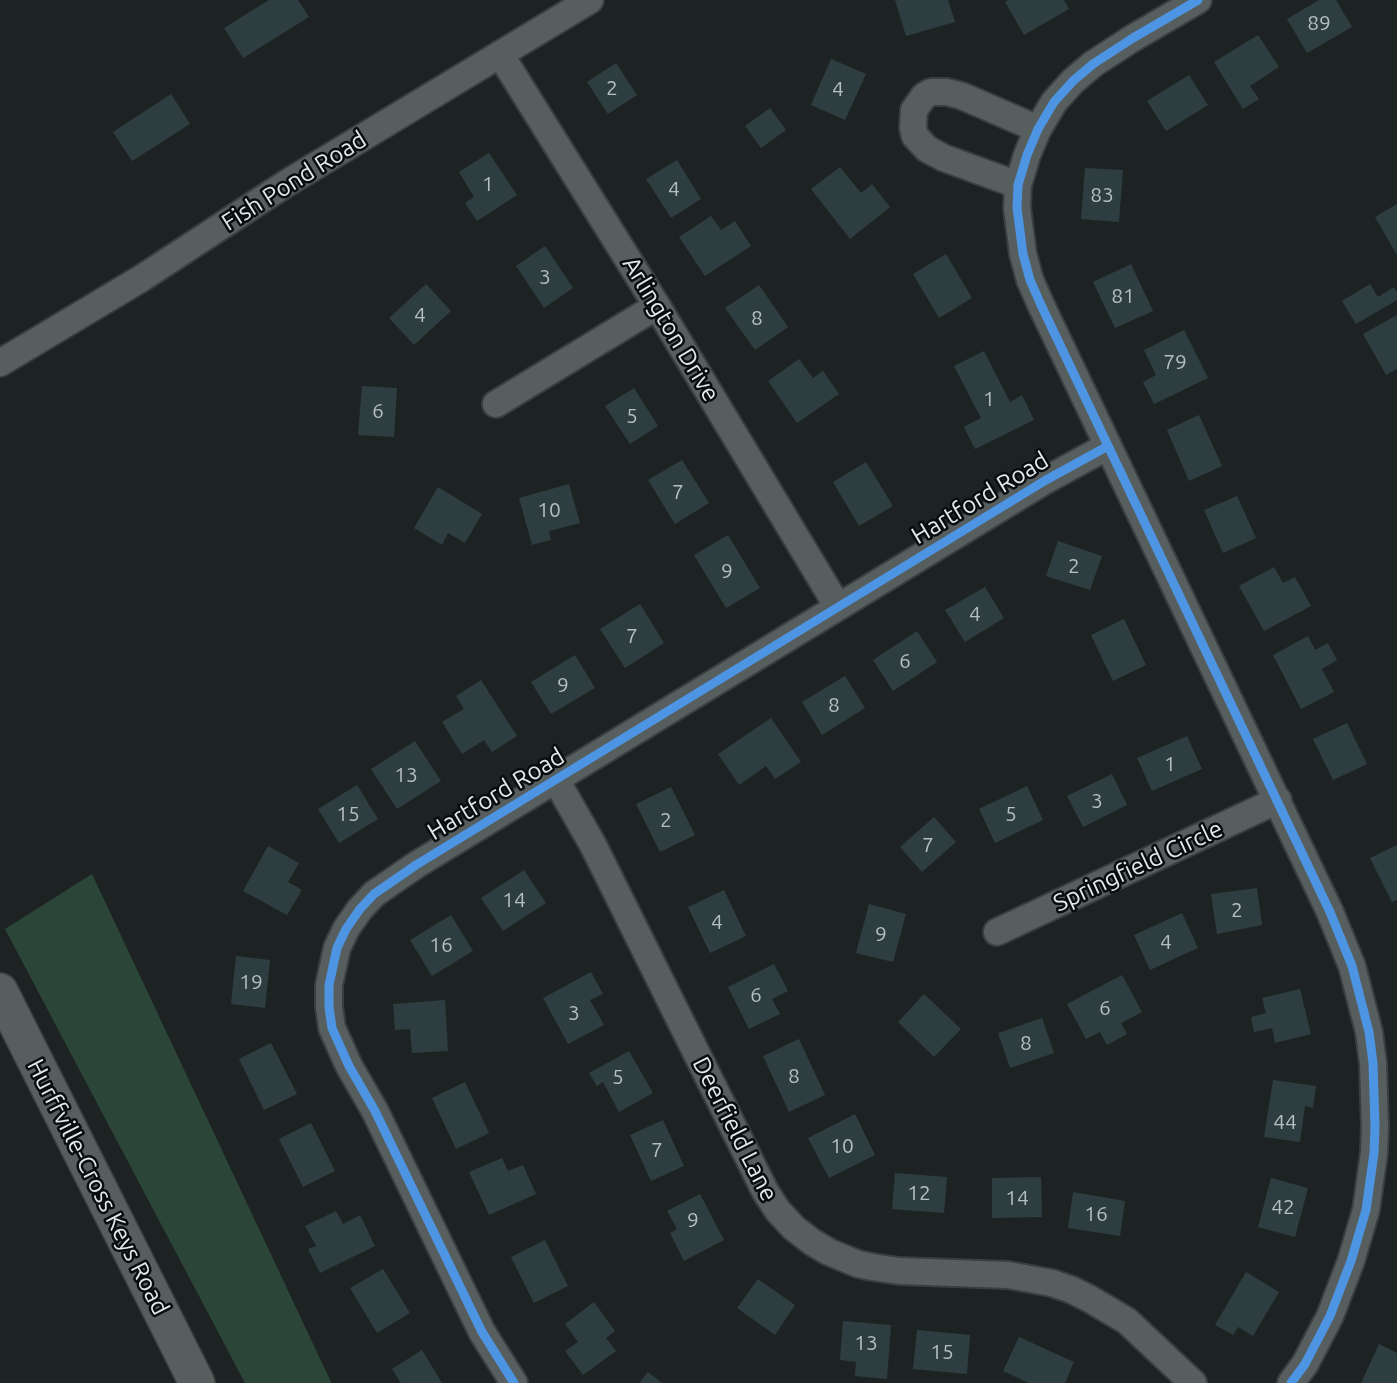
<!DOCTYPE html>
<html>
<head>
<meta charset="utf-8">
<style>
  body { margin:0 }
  canvas { display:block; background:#1d2323 }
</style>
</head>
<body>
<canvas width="1397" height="1383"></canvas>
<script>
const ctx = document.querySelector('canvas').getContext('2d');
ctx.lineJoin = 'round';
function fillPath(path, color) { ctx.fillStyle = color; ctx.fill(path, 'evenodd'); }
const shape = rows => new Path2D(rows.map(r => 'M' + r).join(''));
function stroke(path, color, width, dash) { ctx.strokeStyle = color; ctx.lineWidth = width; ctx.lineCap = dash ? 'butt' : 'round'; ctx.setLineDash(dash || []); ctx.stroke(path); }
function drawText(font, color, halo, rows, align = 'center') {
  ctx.font = font + ' Ubuntu,sans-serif'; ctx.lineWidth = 5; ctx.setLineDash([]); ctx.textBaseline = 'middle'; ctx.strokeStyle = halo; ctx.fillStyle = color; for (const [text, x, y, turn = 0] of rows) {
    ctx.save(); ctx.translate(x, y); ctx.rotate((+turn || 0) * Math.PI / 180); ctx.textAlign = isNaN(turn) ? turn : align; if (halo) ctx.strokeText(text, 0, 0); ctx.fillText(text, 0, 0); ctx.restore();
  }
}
fillPath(shape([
  [92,874,331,1382,332,1383,245,1383,5,929]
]), '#2b4638');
fillPath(shape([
  [269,0,298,0,309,17,243,58,224,28],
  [895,0,948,0,955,22,906,36],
  [1008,0,1064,0,1069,9,1024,35,1005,2],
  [1319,0,1336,0,1352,27,1307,53,1287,19],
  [1258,35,1279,67,1250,86,1259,99,1243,109,1214,62],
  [831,59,866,74,845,120,811,105],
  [616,63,637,95,608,114,587,82],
  [1189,75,1208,105,1166,131,1147,101],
  [171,94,190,124,132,161,113,132],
  [770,108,786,130,761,148,745,126],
  [489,153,517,195,477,221,465,203,474,197,459,172],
  [677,160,701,199,671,218,646,179],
  [840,167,861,193,872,184,890,207,850,239,811,189],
  [1085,168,1123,170,1119,222,1081,219],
  [1397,204,1397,255,1375,217],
  [711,216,721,230,735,221,751,246,705,276,679,237],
  [545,246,573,288,544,308,516,266],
  [946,254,972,298,939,318,913,274],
  [1131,264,1153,311,1115,328,1093,282],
  [426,284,451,311,414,345,389,318],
  [1370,284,1378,297,1394,287,1397,292,1397,300,1356,324,1342,301],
  [759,285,788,327,755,350,725,308],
  [1397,315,1397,369,1386,375,1363,334],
  [1184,330,1208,378,1154,404,1143,382,1156,375,1144,350],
  [984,351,1010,402,1022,395,1034,420,975,449,964,427,981,418,954,366],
  [799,359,813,378,823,371,839,394,797,423,768,381],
  [362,386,397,388,394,437,358,435],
  [634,388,658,426,630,444,605,406],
  [1199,415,1222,466,1189,481,1167,430],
  [682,460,709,503,675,524,648,480],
  [866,462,893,506,859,526,833,482],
  [569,484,580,523,549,531,551,540,532,545,519,498],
  [438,487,482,514,465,543,448,533,442,545,414,528],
  [1237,496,1256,538,1223,553,1204,510],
  [728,535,760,588,726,608,694,555],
  [1058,541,1102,556,1090,590,1046,576],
  [1274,567,1283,583,1295,577,1311,606,1264,631,1239,586],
  [985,587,1004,618,965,642,945,610],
  [640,604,664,643,625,668,600,629],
  [1124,619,1146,665,1113,681,1091,635],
  [917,631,937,662,893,691,873,660],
  [1308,636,1315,650,1328,643,1337,660,1322,669,1334,692,1301,709,1273,655],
  [575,655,595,688,551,714,531,682],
  [845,676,865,708,822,735,802,702],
  [481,680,517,736,492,752,484,740,462,754,442,722,464,709,456,696],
  [771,718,801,762,775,779,766,766,739,785,718,754],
  [1347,723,1367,764,1333,780,1313,739],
  [1187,736,1202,769,1152,791,1137,758],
  [415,741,441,781,397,809,371,769],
  [1112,774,1127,805,1083,827,1067,796],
  [357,785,378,819,339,843,318,809],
  [1027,786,1043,820,995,843,979,809],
  [671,787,695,835,660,852,636,804],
  [934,817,956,842,922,872,900,847],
  [1397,845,1397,900,1392,902,1370,858],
  [268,846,299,863,288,882,302,890,287,915,243,891],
  [524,870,546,903,503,931,481,898],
  [1257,888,1262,925,1217,934,1211,894],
  [724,890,746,936,710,953,688,907],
  [869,904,906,914,893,962,856,953],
  [1182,913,1198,948,1150,970,1134,935],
  [451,915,473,951,432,976,410,940],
  [236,956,270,960,265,1008,231,1004],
  [774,964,788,991,772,999,780,1014,749,1029,728,987],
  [591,972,603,994,590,1000,604,1025,568,1044,543,998],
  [1122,975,1142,1012,1121,1023,1127,1034,1107,1045,1100,1032,1086,1039,1067,1004],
  [1300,989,1311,1034,1275,1043,1272,1028,1254,1032,1251,1017,1266,1013,1262,998],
  [924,994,961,1029,934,1057,898,1022],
  [445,1000,448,1051,412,1053,410,1029,395,1030,393,1004],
  [1042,1018,1054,1053,1010,1068,998,1033],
  [799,1039,825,1095,789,1112,763,1056],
  [271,1043,297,1094,264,1110,239,1059],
  [629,1051,653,1093,619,1112,603,1082,597,1086,589,1073],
  [1273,1080,1316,1086,1313,1108,1305,1106,1300,1142,1264,1137],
  [465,1082,489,1133,456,1149,432,1098],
  [855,1114,875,1155,829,1178,808,1138],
  [663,1120,684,1166,651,1181,630,1135],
  [311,1123,335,1171,303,1187,279,1139],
  [502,1158,508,1171,523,1165,536,1194,489,1215,469,1172],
  [895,1173,947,1177,944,1213,892,1209],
  [1041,1177,1042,1217,992,1218,992,1178],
  [1271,1178,1308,1188,1295,1237,1258,1227],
  [1073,1192,1125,1201,1120,1236,1068,1228],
  [700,1194,724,1240,684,1261,670,1233,677,1229,667,1211],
  [336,1211,343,1224,360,1215,375,1246,320,1273,308,1249,316,1246,305,1226],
  [545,1240,568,1286,534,1303,511,1257],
  [383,1269,410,1313,377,1333,350,1288],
  [1246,1272,1279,1292,1253,1336,1238,1327,1233,1335,1215,1325],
  [758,1279,795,1305,775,1335,737,1308],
  [594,1302,615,1331,606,1338,616,1351,583,1375,565,1351,578,1342,565,1324],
  [843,1321,891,1325,887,1379,855,1376,856,1362,840,1360],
  [917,1330,970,1335,967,1374,913,1369],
  [1019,1337,1074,1362,1065,1383,1029,1383,1003,1371],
  [1379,1344,1397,1353,1397,1383,1361,1383],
  [422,1350,442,1383,401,1383,392,1369],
  [648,1372,662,1383,639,1383]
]), '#2e3d40');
const minor = shape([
  [1198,0,1133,38,1093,64,1073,81,1054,102,1038,129,1027,155,1018,185,1017,208,1023,254,1030,280,1041,305,1330,912,1352,966,1369,1032,1373,1063,1375,1127,1374,1153,1366,1210,1351,1261,1330,1316,1305,1364,1291,1383],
  [500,54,657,306,838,607],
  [1018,185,944,158,927,149,915,136,913,128,914,110,924,96,931,92,947,92,962,96,1038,129],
  [0,363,142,278,287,183,590,0],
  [496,404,657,306],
  [556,780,593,845,765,1191,778,1211,794,1228,812,1242,829,1252,858,1264,872,1267,899,1271,1008,1275,1052,1283,1072,1290,1090,1299,1127,1321,1193,1383],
  [997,932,1278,800],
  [514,1383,482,1332,375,1111,349,1066,332,1028,329,1007,329,985,337,948,346,929,360,909,374,894,416,865,1046,480,1108,446]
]);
const major = shape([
  [0,991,197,1383]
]);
stroke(minor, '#393e3e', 30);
stroke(major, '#393e3e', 38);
stroke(minor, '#575f5e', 26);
stroke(major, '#565f5e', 35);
stroke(shape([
  [1198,0,1133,38,1093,64,1073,81,1054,102,1038,129,1027,155,1018,185,1017,208,1023,254,1030,280,1041,305,1330,912,1352,966,1369,1032,1373,1063,1375,1127,1374,1153,1366,1210,1351,1261,1330,1316,1305,1364,1291,1383],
  [514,1383,482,1332,375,1111,349,1066,332,1028,329,1007,329,985,337,948,346,929,360,909,374,894,416,865,1046,480,1108,446]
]), '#4d94e3', 9);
drawText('21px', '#b5bec0', null, [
  ["89",1319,23],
  ["2",612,88],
  ["4",838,89],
  ["1",488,184],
  ["4",674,189],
  ["83",1102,195],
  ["3",545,277],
  ["81",1123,296],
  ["4",420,315],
  ["8",757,318],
  ["79",1175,362],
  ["1",989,399],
  ["6",378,411],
  ["5",632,416],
  ["7",678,492],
  ["10",549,510],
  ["2",1074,566],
  ["9",727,571],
  ["4",975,614],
  ["7",632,636],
  ["6",905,661],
  ["9",563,685],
  ["8",834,705],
  ["1",1170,764],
  ["13",406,775],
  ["3",1097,801],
  ["15",348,814],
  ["5",1011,814],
  ["2",666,820],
  ["7",928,845],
  ["14",514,900],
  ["2",1237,910],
  ["4",717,922],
  ["9",881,934],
  ["4",1166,942],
  ["16",441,945],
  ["19",251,982],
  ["6",756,995],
  ["6",1105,1008],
  ["3",574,1013],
  ["8",1026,1043],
  ["8",794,1076],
  ["5",618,1077],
  ["44",1285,1122],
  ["10",842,1146],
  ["7",657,1150],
  ["12",919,1193],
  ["14",1017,1198],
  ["42",1283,1207],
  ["16",1096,1214],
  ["9",693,1220],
  ["13",866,1343],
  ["15",942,1352]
]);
drawText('24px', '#e2e9ea', '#090d0d', [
  ["Fish Pond Road",294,181,-32],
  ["Arlington Drive",671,329,59],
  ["Hartford Road",980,498,-31],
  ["Hartford Road",496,794,-31],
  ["Springfield Circle",1138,866,-25],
  ["Deerfield Lane",735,1129,63],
  ["Hurffville-Cross Keys Road",98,1187,63]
]);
</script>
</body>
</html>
